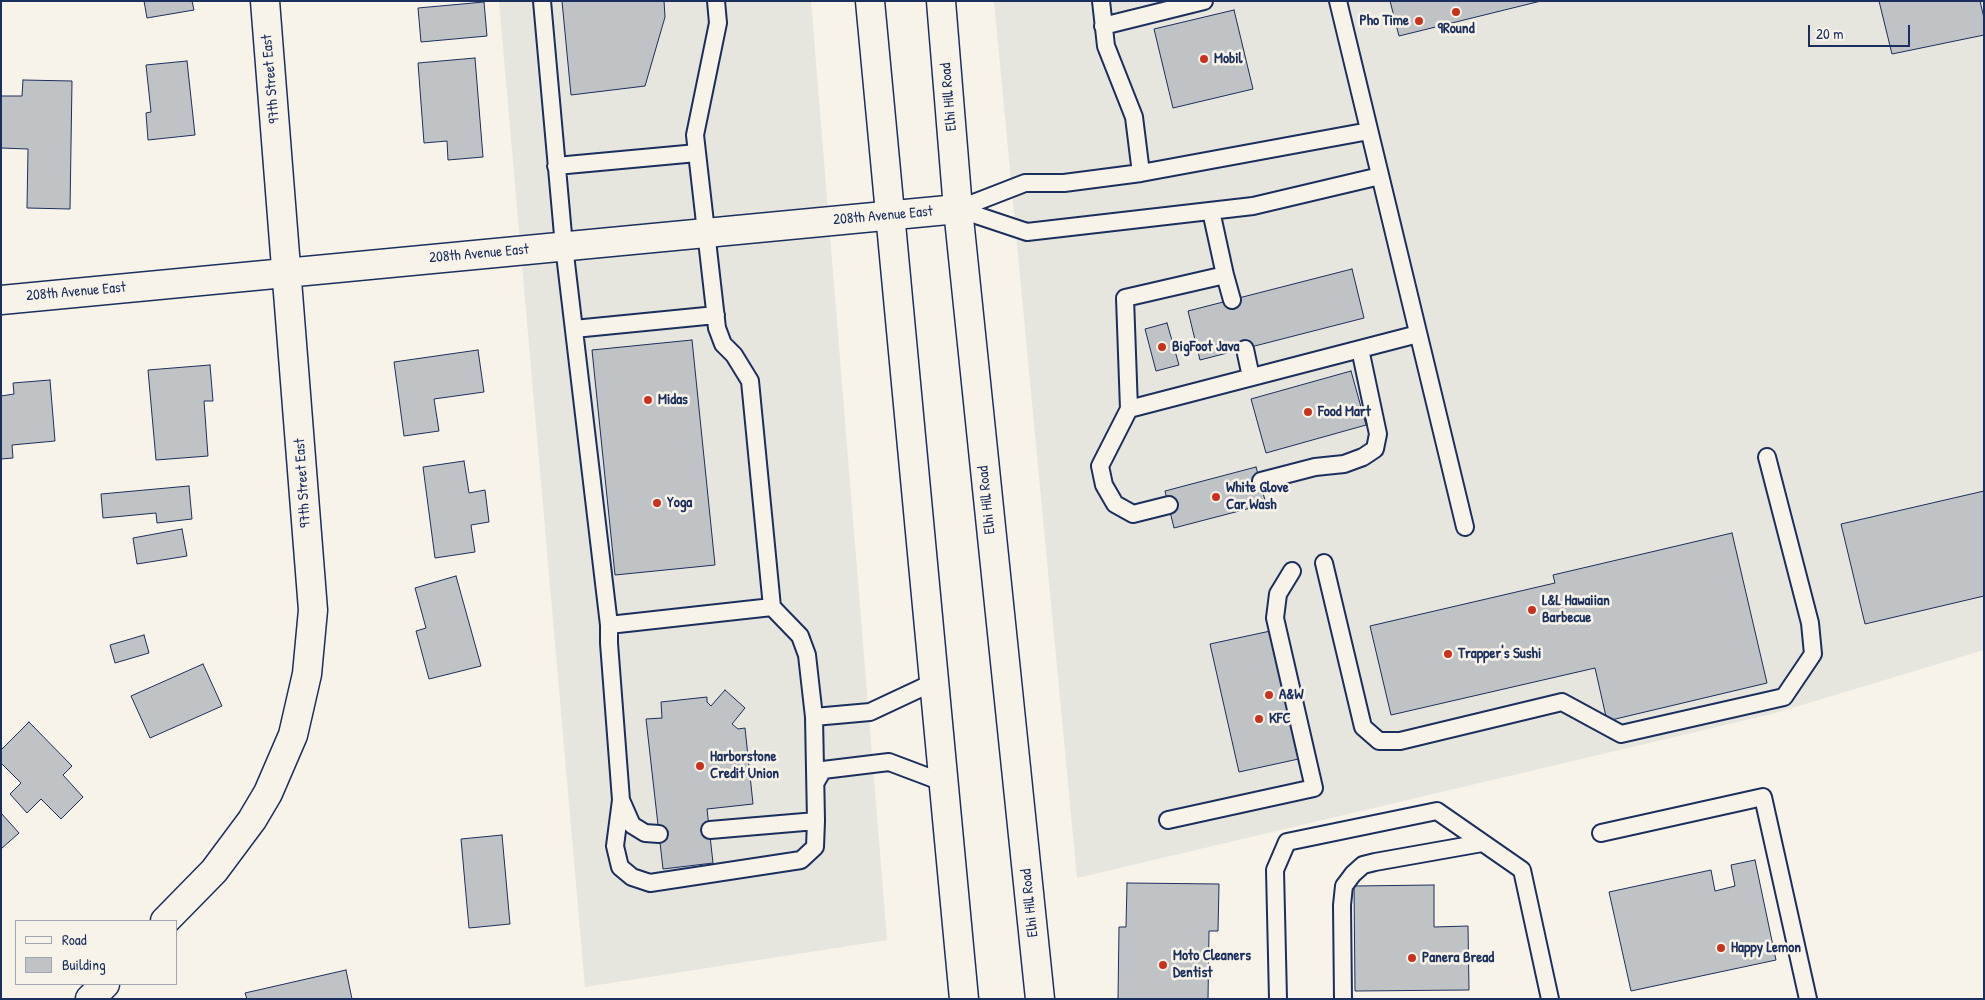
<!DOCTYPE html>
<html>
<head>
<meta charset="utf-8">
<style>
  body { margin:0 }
  #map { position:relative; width:1985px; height:1000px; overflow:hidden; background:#f7f3e8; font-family:"Patrick Hand",sans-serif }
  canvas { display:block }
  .frame { position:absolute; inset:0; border:2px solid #1b2f5e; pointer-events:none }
  .legend { position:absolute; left:15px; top:920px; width:162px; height:65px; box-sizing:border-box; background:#f7f3e8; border:1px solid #9fa5b1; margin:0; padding:6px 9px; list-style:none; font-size:15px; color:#1b2f5e }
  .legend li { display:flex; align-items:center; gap:10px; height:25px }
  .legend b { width:25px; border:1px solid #9fa5b1 }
  .scale { position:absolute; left:1808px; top:25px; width:102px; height:22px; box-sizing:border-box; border:2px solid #1b2f5e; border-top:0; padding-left:6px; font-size:15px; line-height:18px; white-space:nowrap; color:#1b2f5e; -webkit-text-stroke:4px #f7f3e8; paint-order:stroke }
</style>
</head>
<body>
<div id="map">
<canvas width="1985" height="1000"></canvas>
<div class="frame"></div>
<ul class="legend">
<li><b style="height:6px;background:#f7f3e8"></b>Road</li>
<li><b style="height:14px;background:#c0c3c5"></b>Building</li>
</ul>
<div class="scale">20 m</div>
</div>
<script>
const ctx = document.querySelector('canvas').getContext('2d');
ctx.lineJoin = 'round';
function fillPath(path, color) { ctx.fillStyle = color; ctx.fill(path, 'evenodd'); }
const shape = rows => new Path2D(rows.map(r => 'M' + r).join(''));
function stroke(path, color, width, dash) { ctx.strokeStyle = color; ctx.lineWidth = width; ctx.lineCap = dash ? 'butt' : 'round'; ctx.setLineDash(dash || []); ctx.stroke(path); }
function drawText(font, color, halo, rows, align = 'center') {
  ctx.font = font + ' "Patrick Hand",sans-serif'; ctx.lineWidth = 5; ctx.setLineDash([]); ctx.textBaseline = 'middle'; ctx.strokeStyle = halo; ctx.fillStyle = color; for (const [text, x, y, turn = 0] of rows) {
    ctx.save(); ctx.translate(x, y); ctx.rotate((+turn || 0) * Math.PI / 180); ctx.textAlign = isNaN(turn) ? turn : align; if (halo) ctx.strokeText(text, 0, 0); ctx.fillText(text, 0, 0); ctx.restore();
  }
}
fillPath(shape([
  [499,1,811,1,887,940,585,987],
  [994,1,1984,1,1984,650,1772,714,1077,878]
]), '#e6e5de');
const building = shape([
  [144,1,192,1,194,10,147,18,144,1],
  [562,1,664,1,665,17,645,86,571,95,562,1],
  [1390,1,1541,1,1399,36,1390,1],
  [1879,1,1980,1,1984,18,1984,35,1892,54,1879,1],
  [484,2,487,36,421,42,418,8,484,2],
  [1234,10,1253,89,1173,108,1154,29,1234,10],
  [475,58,483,157,448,160,447,141,424,143,418,63,475,58],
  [187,61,195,135,148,140,146,113,151,112,146,65,187,61],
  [23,80,72,81,70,209,27,208,28,149,1,148,1,96,22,96,23,80],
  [1352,269,1364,318,1200,360,1188,311,1352,269],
  [1167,323,1179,365,1156,371,1145,329,1167,323],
  [692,340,715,565,615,575,592,350,692,340],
  [478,350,484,392,434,399,439,431,404,436,394,362,478,350],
  [210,365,213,401,204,401,208,456,156,460,148,370,210,365],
  [1351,371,1366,425,1266,453,1251,399,1351,371],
  [50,380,55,441,12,445,13,458,1,459,1,396,14,394,13,383,50,380],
  [464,461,469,493,485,490,489,522,471,525,475,552,435,558,423,467,464,461],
  [1256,467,1266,504,1174,528,1165,491,1256,467],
  [189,486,192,519,157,523,156,513,103,518,101,494,189,486],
  [1984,491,1984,596,1865,624,1841,524,1984,491],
  [182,529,187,556,137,564,133,538,182,529],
  [1732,533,1767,683,1607,721,1595,668,1391,715,1370,626,1555,583,1553,575,1732,533],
  [456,576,481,666,429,679,416,631,426,628,415,588,456,576],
  [1275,630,1303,758,1239,772,1210,644,1275,630],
  [144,635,149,653,115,663,110,645,144,635],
  [203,664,222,706,150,738,131,696,203,664],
  [725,690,745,708,732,724,738,729,745,728,753,804,707,809,713,863,663,869,646,719,662,718,661,702,707,697,707,702,711,706,725,690],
  [29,722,72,766,63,775,83,797,61,819,41,799,27,813,10,794,21,783,1,763,1,750,29,722],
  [1,813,19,833,1,849,1,813],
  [502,835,510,924,469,928,461,839,502,835],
  [1755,860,1776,960,1631,991,1609,892,1711,870,1715,891,1735,886,1731,865,1755,860],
  [1127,883,1219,884,1218,931,1209,931,1208,999,1118,999,1119,927,1126,927,1127,883],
  [1434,885,1434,927,1468,926,1469,990,1355,991,1354,886,1434,885],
  [346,970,352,999,247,999,245,993,346,970]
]);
fillPath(building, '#c0c3c5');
stroke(building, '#1b2f5e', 1);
const service = shape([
  [542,1,564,246,609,625,772,607,750,381,734,355,723,344,717,328,695,135,718,23,716,1],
  [1101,1,1106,46,1134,117,1141,173],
  [1338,1,1465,527],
  [1103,26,1204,1],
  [556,166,697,153],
  [958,209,1027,232,1253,206,1380,176],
  [958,209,1025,183,1064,183,1141,173,1369,131],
  [1211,211,1225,275,1125,298,1129,409,1418,334],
  [1225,275,1232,300],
  [574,329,716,315],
  [1245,349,1251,377],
  [1129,409,1100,466,1104,485,1115,504,1133,514,1169,505],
  [1261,481,1315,467,1344,464,1363,457,1375,449,1378,434,1360,349],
  [1324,563,1363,727,1379,741,1400,741,1562,702,1621,734,1784,697,1813,654,1810,623,1767,457],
  [609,625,609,643,621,800,632,825,645,833,659,834],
  [814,717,870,712,934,682],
  [816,782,823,770,889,762,942,782],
  [621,800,615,846,620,867,632,877,650,883,801,860,815,847,816,821],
  [1168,820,1314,788,1275,618,1278,594,1292,571],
  [710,830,816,821,814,717,807,655,800,636,772,607],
  [1601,833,1763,797,1808,999],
  [1278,999,1275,870,1287,842,1437,811,1522,870,1550,999],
  [1343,999,1342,905,1344,886,1353,874,1363,865,1375,862,1482,843]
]);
const minor = shape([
  [1,300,958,209],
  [165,921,214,871,252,820,268,793,293,735,307,674,313,610,265,1],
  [90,999,105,984]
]);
const primary = shape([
  [870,1,964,999],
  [941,1,958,209,1040,999]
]);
stroke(service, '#1b2f5e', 20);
stroke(minor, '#1b2f5e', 31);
stroke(primary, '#1b2f5e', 31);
stroke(service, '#f7f3e8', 16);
stroke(minor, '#f7f3e8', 28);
stroke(primary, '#f7f3e8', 28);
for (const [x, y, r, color] of [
  [1456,12,5,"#c8321e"],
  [1419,21,5,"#c8321e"],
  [1204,59,5,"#c8321e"],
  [1162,347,5,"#c8321e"],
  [648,400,5,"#c8321e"],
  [1308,412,5,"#c8321e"],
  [1216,497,5,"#c8321e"],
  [657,503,5,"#c8321e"],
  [1532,610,5,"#c8321e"],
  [1448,654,5,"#c8321e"],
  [1269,695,5,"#c8321e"],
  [1259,719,5,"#c8321e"],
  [700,766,5,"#c8321e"],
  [1721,948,5,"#c8321e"],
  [1412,958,5,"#c8321e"],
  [1163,965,5,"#c8321e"]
]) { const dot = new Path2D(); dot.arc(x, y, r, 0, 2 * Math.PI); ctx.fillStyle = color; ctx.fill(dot); stroke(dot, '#f7f3e8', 2); }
drawText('bold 15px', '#1b2f5e', '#f7f3e8', [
  ["Pho Time",1409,21,"right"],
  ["9Round",1456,29,"center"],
  ["Mobil",1214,59],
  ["BigFoot Java",1172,347],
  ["Midas",658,400],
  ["Food Mart",1318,412],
  ["White Glove",1226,488],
  ["Car Wash",1226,505],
  ["Yoga",667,503],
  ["L&L Hawaiian",1542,601],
  ["Barbecue",1542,618],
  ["Trapper's Sushi",1458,654],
  ["A&W",1279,695],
  ["KFC",1269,719],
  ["Harborstone",710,757],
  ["Credit Union",710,774],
  ["Happy Lemon",1731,948],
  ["Moto Cleaners",1173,956],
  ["Dentist",1173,973],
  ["Panera Bread",1422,958]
], 'left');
drawText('15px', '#1b2f5e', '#f7f3e8', [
  ["97th Street East",271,79,-95],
  ["Elhi Hill Road",949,97,-95],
  ["208th Avenue East",883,216,-5],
  ["208th Avenue East",479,254,-5],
  ["208th Avenue East",76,292,-5],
  ["97th Street East",303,483,-94],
  ["Elhi Hill Road",987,500,-96],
  ["Elhi Hill Road",1030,903,-96]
]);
</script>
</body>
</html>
